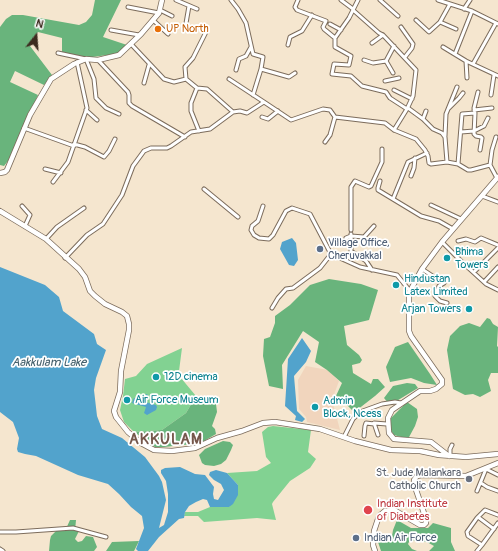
<!DOCTYPE html>
<html>
<head>
<meta charset="utf-8">
<style>
  body { margin:0 }
  #map { position:relative; width:498px; height:551px; overflow:hidden; background:#f5e6cf; font-family:Pangolin,sans-serif }
  canvas { display:block }
  .north { position:absolute; left:16px; top:16px; width:40px; height:40px; -webkit-text-stroke:3px #fff; paint-order:stroke; rotate:17deg; font-size:11px; font-weight:700; line-height:16px; text-align:center; color:#3b2a1e }
  .north::after { content:''; display:block; margin:auto; width:14px; height:18px; background:#3b2a1e; clip-path:polygon(50% 0,100% 100%,50% 72%,0 100%) }
</style>
</head>
<body>
<div id="map">
<canvas width="498" height="551"></canvas>
<div class="north">N</div>
</div>
<script>
const ctx = document.querySelector('canvas').getContext('2d');
ctx.lineJoin = 'round';
function fillPath(path, color) { ctx.fillStyle = color; ctx.fill(path, 'evenodd'); }
const shape = rows => new Path2D(rows.map(r => 'M' + r).join(''));
function stroke(path, color, width, dash) { ctx.strokeStyle = color; ctx.lineWidth = width; ctx.lineCap = dash ? 'butt' : 'round'; ctx.setLineDash(dash || []); ctx.stroke(path); }
function drawText(font, color, halo, rows, align = 'center') {
  ctx.font = font + ' Pangolin,sans-serif'; ctx.lineWidth = 3.5; ctx.setLineDash([]); ctx.textBaseline = 'middle'; ctx.strokeStyle = halo; ctx.fillStyle = color; for (const [text, x, y, turn = 0] of rows) {
    ctx.save(); ctx.translate(x, y); ctx.rotate((+turn || 0) * Math.PI / 180); ctx.textAlign = isNaN(turn) ? turn : align; if (halo) ctx.strokeText(text, 0, 0); ctx.fillText(text, 0, 0); ctx.restore();
  }
}
fillPath(shape([
  [306,366,328,370,339,381,332,400,340,430,307,422,306,417,299,409,298,380]
]), '#f1d5bd');
fillPath(shape([
  [182,348,179,371,181,378,196,396,186,413,162,430,134,432,124,422,120,410,123,396,125,379,136,376,147,364],
  [273,426,311,430,308,452,316,459,310,468,290,481,273,502,272,504,276,520,257,518,204,522,198,516,184,516,185,512,198,512,210,507,229,507,238,485,227,473,257,471,271,463,266,457,262,432,268,427]
]), '#82d292');
fillPath(shape([
  [95,0,121,0,103,37,127,45,122,50,115,54,85,58,62,52,62,38,38,32,33,38,30,46,52,75,44,85,15,71,10,82,38,95,8,161,4,166,0,165,0,27,6,19,12,15,23,15,79,25,86,22,92,15],
  [329,279,361,284,378,290,369,320,344,326,347,345,359,355,362,360,360,363,352,365,353,373,371,384,373,379,378,379,385,387,375,396,357,410,353,411,348,406,335,398,342,383,327,370,315,362,319,342,303,331,282,365,283,389,269,386,263,356,264,339,270,337,275,323,275,316,290,305,310,285],
  [487,318,490,319,493,324,498,327,497,346,498,347,498,373,491,373,488,380,491,391,480,397,473,394,465,395,453,389,447,350,450,336,460,326,469,323,480,327],
  [408,342,430,374,437,385,424,383,411,378,390,382,386,367,395,347],
  [407,383,415,384,418,388,390,405,384,398,393,386],
  [196,396,216,404,217,412,212,426,215,429,216,434,204,441,193,444,164,447,155,447,134,432,162,430,186,413],
  [407,402,417,409,418,417,415,426,408,439,394,435,390,429,391,418],
  [223,441,230,442,233,445,231,450,226,460,221,464,214,466,205,465,202,463,199,455,205,449],
  [70,520,76,520,75,531,78,530,79,531,75,539,78,542,82,541,86,536,93,537,97,547,94,551,49,551,50,540,51,536,57,530,65,531],
  [397,520,411,528,428,528,433,523,451,528,451,542,455,551,429,551,434,546,427,542,410,540,408,544,412,549,417,551,381,551,378,542,380,537,392,536,393,530],
  [139,541,134,551,106,551,112,542]
]), '#69b47c');
fillPath(shape([
  [292,238,296,243,298,260,294,266,289,265,280,249,282,242],
  [0,267,45,285,59,297,63,311,94,334,97,344,106,350,96,378,94,390,97,416,102,429,122,438,145,457,159,476,162,482,166,500,159,528,164,525,168,512,168,494,166,481,161,473,161,470,165,468,180,467,195,474,205,475,214,487,213,494,214,499,218,500,224,490,221,484,214,480,209,475,210,472,216,470,227,473,238,485,238,495,233,504,229,507,210,507,207,500,203,499,196,502,189,506,185,512,184,518,179,519,159,537,148,551,138,551,136,549,144,528,142,516,131,507,119,494,108,484,78,475,36,456,25,454,18,452,17,449,19,438,13,422,0,412],
  [302,338,311,351,306,362,294,376,297,411,305,419,302,422,295,420,296,416,285,406,288,359],
  [146,394,148,395,145,402,156,405,157,407,156,410,147,415,144,413,146,407,132,403,134,398,143,401]
]), '#52a3cc');
const street = shape([
  [176,0,197,9],
  [231,0,238,9,246,23,253,54,263,57,261,69,289,77,295,73],
  [298,0,295,7,297,10,326,21,323,27,324,29,335,38,349,18,358,0],
  [341,0,353,9],
  [380,0,398,16],
  [438,0,472,11,498,24],
  [450,4,440,22,456,29],
  [128,7,159,13],
  [464,9,470,0],
  [160,10,172,16],
  [353,10,379,33,383,35,416,70,413,96,407,109,394,130],
  [153,20,168,34],
  [416,20,429,32,440,22],
  [330,24,341,30],
  [401,27,413,44,412,48,405,57],
  [185,29,189,6],
  [111,30,139,35],
  [335,38,335,47,351,56,349,65,334,64,332,74,351,76,362,86,386,92,390,98,407,109],
  [372,43,383,35],
  [131,44,164,79,174,82,186,79,197,88,191,103,191,111,199,131],
  [288,45,290,37,302,31,312,15],
  [443,47,466,61,498,76],
  [58,53,86,59,94,79,96,98,106,108,119,114],
  [455,54,472,11],
  [98,60,128,92,129,95,129,103,132,106,185,137],
  [364,60,373,63,386,61],
  [466,61,467,78],
  [473,64,496,23],
  [236,70,239,59,246,56,251,47],
  [393,73,386,61,394,46],
  [186,79,185,67,193,58,206,32],
  [229,79,264,102],
  [385,81,399,78],
  [144,83,149,65],
  [197,88,207,89,233,112],
  [394,90,412,99],
  [253,95,261,69],
  [491,95,494,75],
  [408,108,423,119],
  [449,108,459,98,463,93],
  [86,110,97,120],
  [474,110,492,108],
  [426,111,423,119,433,129,442,133,445,137,447,162],
  [475,113,474,134,476,136,481,137,482,138,480,150],
  [262,117,268,119,278,111],
  [24,128,74,146],
  [461,132,474,131,484,126,488,118],
  [445,136,446,114,457,87],
  [325,142,330,135,335,117],
  [74,144,85,147,104,157,109,151,115,139],
  [458,164,462,114,475,113,474,108,478,92],
  [490,165,492,150,496,137],
  [45,169,61,173],
  [411,176,414,168,415,158],
  [380,181,378,188,378,190,421,216,439,221,453,229],
  [53,182,68,162,87,108,77,62],
  [204,189,238,217],
  [482,196,498,202],
  [393,199,408,162,427,153],
  [431,205,461,219],
  [22,206,30,215,25,226],
  [263,206,258,221,252,226,251,230,254,235,259,238,269,239,273,235,286,211,292,208,310,214,331,254],
  [351,230,351,187,355,181,369,187,371,186,382,162,382,149],
  [351,234,351,251,366,261,372,270],
  [346,238,351,236,364,237,374,226],
  [46,239,57,227,84,208],
  [458,241,466,239,475,242,481,238,498,245],
  [442,242,463,263,486,284,498,290],
  [65,258,87,235,103,224,122,195,133,166,144,151,151,148,167,148,171,146,191,132,210,129,233,112,240,111,247,113,264,102,291,120,323,109,330,110,335,117,385,123,394,130,416,139,425,150,428,156,429,163,431,164,447,162,458,164,468,170,471,170,490,165,497,178],
  [422,269,434,277],
  [474,272,498,248],
  [484,282,498,267],
  [444,283,439,286,435,296,440,301,447,303],
  [272,308,278,298,286,289,293,288,320,268,331,254,360,267,397,275,410,291],
  [378,435,374,423,387,424],
  [364,436,365,426,366,423,374,424],
  [344,437,353,419,360,412,382,404,395,402,401,403],
  [450,456,450,449,452,445],
  [481,483,487,487,498,491],
  [477,491,486,469,498,475],
  [498,515,485,510,477,518,467,532,468,536,482,545,498,523],
  [478,517,494,529],
  [0,532,16,532,73,528,106,537],
  [0,549,3,551],
  [477,551,482,545]
]);
const secondary = shape([
  [0,173,5,172,7,170,30,115,51,79,74,64,86,59,98,60,119,55,141,34,159,13,162,0],
  [0,211,46,239,79,269,85,277,90,291,95,296,105,304,122,312,127,316,129,324,129,330,121,371,120,392,114,411,116,417,128,432,141,443,154,450,172,451,195,448,217,438,242,431,263,423,275,422,320,429,355,441,391,450,420,451,439,455,466,457,498,454],
  [449,456,431,442,394,439,389,433,388,418,392,410,420,391,430,391,436,389,442,384,442,380,411,336,409,331,409,293,422,269,442,242,498,177],
  [375,551,373,545,374,531,379,516,385,511,394,510,420,525,424,525,426,523,426,519,414,484,414,480,417,476,422,475,466,476,498,463]
]);
stroke(street, '#7c6c5c', 5);
stroke(secondary, '#7c6c5c', 6);
stroke(street, '#fff', 3);
stroke(secondary, '#fff', 4.5);
for (const [x, y, r, color] of [
  [158,29,4,"#e8710a"],
  [320,249,4,"#5c6f8a"],
  [447,258,4,"#0f9aa8"],
  [396,285,4,"#0f9aa8"],
  [469,309,4,"#0f9aa8"],
  [156,377,4,"#0f9aa8"],
  [127,400,4,"#0f9aa8"],
  [315,407,4,"#0f9aa8"],
  [469,479,4,"#6b7280"],
  [368,510,5,"#e0444e"],
  [356,538,4,"#5c6f8a"]
]) { const dot = new Path2D(); dot.arc(x, y, r, 0, 2 * Math.PI); ctx.fillStyle = color; ctx.fill(dot); stroke(dot, '#fff', 1.5); }
drawText('11px', '#c56008', '#fff', [
  ["UP North",166,29]
], 'left');
drawText('11px', '#4e5e75', '#fff', [
  ["Village Office,",328,243],
  ["Cheruvakkal",328,256],
  ["Indian Air Force",364,538]
], 'left');
drawText('11px', '#0d838f', '#fff', [
  ["Bhima",455,252],
  ["Towers",455,265],
  ["Hindustan",404,279],
  ["Latex Limited",404,292],
  ["Arjan Towers",461,309,"right"],
  ["12D cinema",164,377],
  ["Air Force Museum",135,400],
  ["Admin",323,401],
  ["Block, Ncess",323,414]
], 'left');
drawText('11px', '#5b616d', '#fff', [
  ["St. Jude Malankara",461,473],
  ["Catholic Church",461,486]
], 'right');
drawText('11px', '#be3a42', '#fff', [
  ["Indian Institute",377,504],
  ["of Diabetes",377,517]
], 'left');
drawText('italic 12px', '#45606c', '#fff', [
  ["Aakkulam Lake",49,363]
]);
ctx.letterSpacing = '1px';
drawText('bold 15px', '#75574b', '#fff', [
  ["AKKULAM",166,440]
]);
ctx.letterSpacing = '0px';
</script>
</body>
</html>
